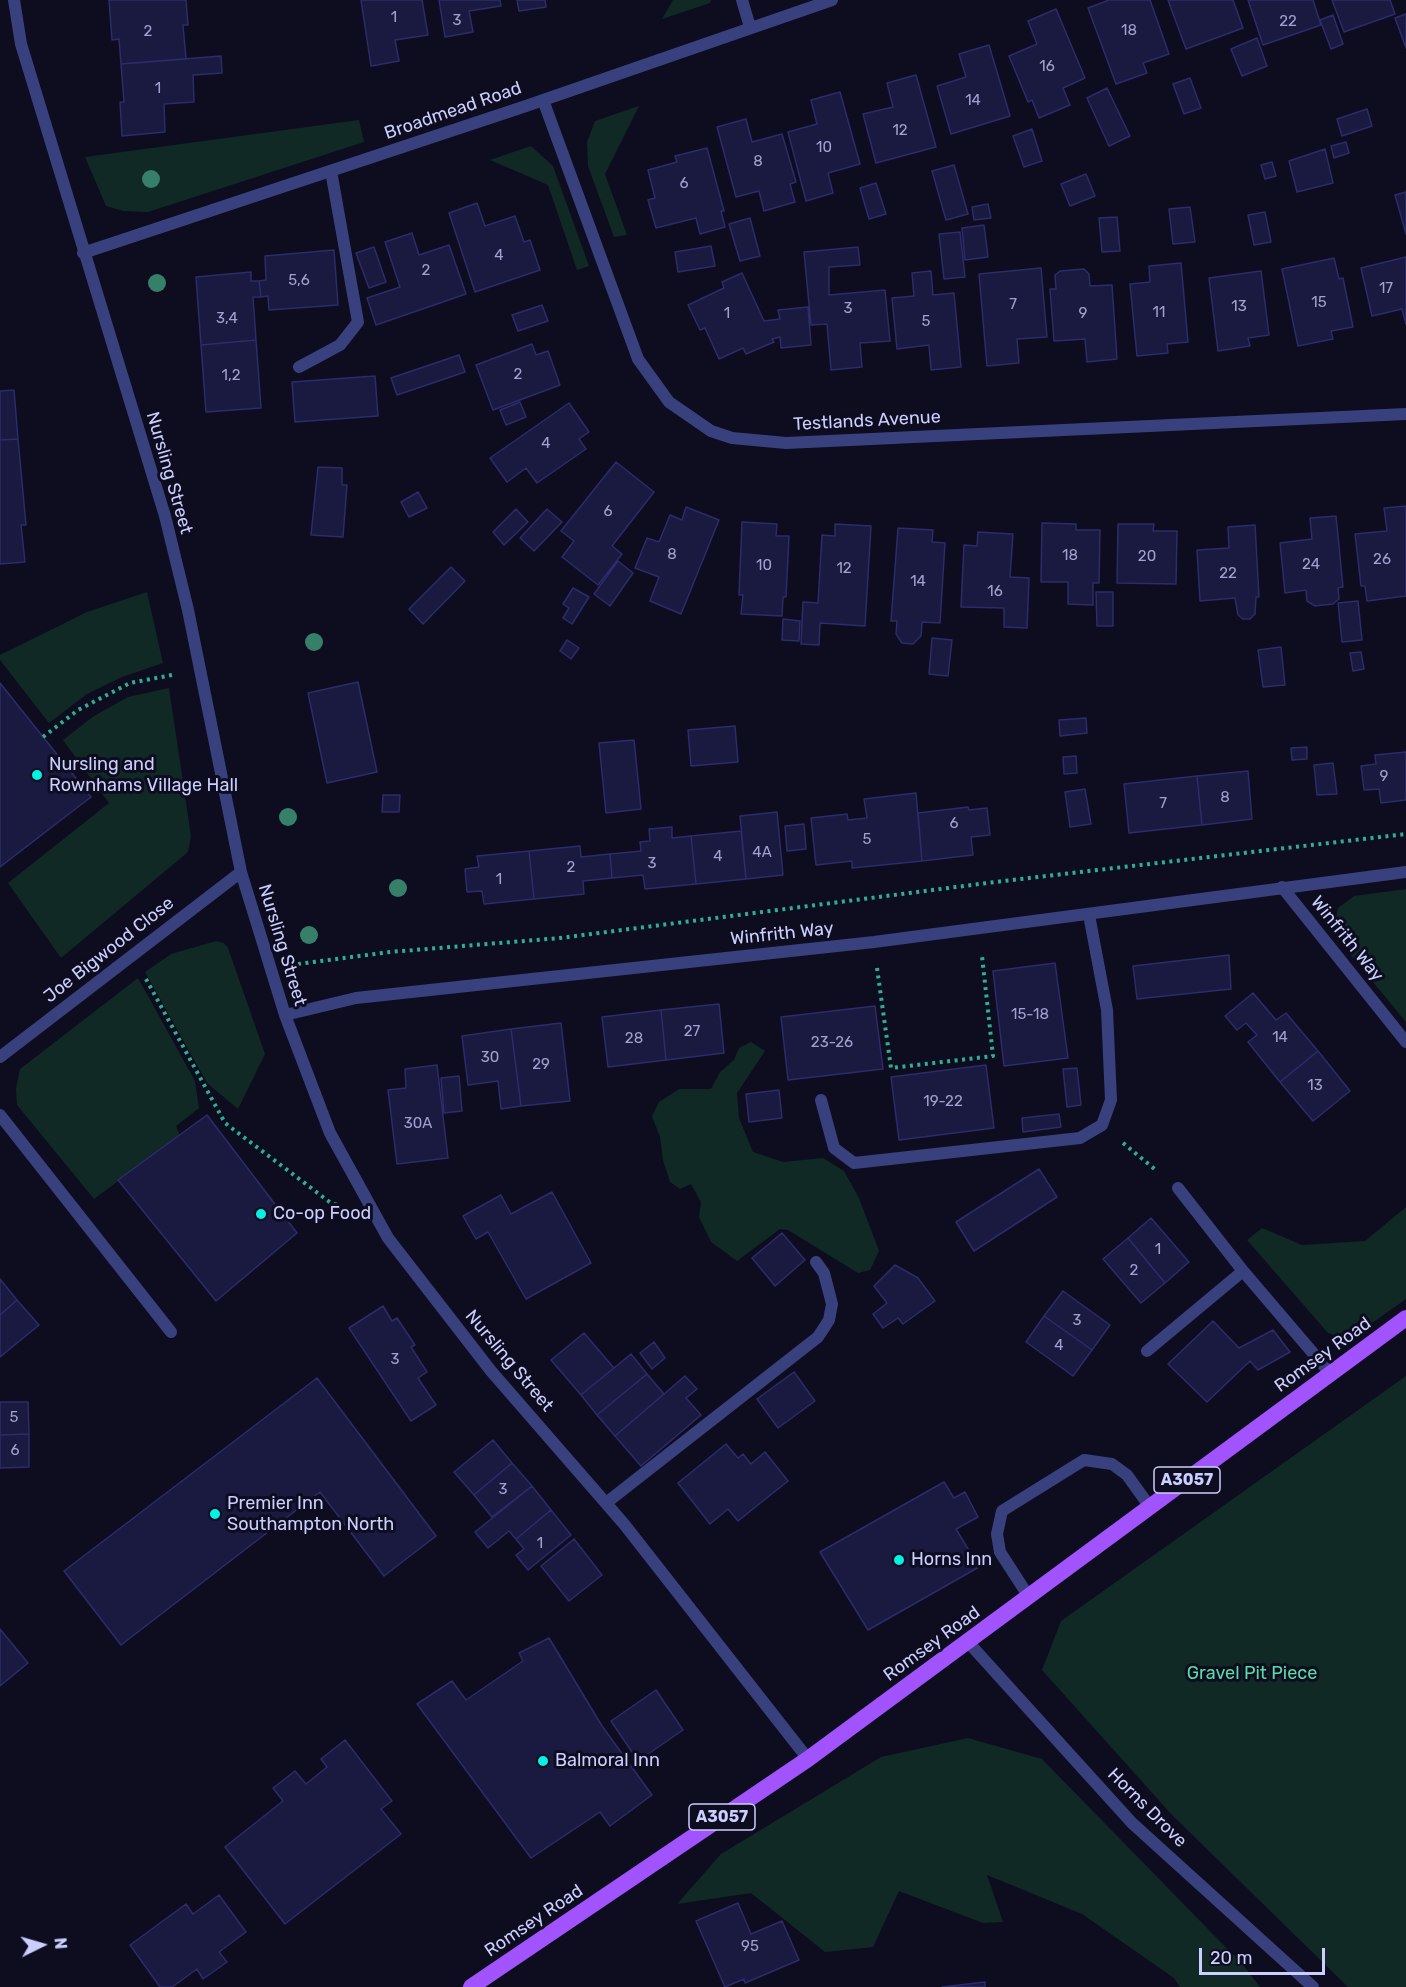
<!DOCTYPE html>
<html>
<head>
<meta charset="utf-8">
<style>
  body { margin:0 }
  #map { position:relative; width:1406px; height:1987px; overflow:hidden; background:#0d0d1f; font-family:Rubik,sans-serif }
  canvas { display:block }
  .north { position:absolute; left:12px; top:1915px; width:60px; height:60px; -webkit-text-stroke:4px #0d0d1f; paint-order:stroke; rotate:85deg; font-size:16px; font-weight:700; line-height:24px; text-align:center; color:#cbceff }
  .north::after { content:''; display:block; margin:auto; width:21px; height:27px; background:#cbceff; clip-path:polygon(50% 0,100% 100%,50% 72%,0 100%) }
  .scale { position:absolute; left:1199px; top:1948px; width:126px; height:27px; box-sizing:border-box; border:3px solid #cbceff; border-top:0; padding-left:8px; font-size:18px; line-height:21px; white-space:nowrap; color:#cbceff; -webkit-text-stroke:4px #0d0d1f; paint-order:stroke }
</style>
</head>
<body>
<div id="map">
<canvas width="1406" height="1987"></canvas>
<div class="north">N</div>
<div class="scale">20 m</div>
</div>
<script>
const ctx = document.querySelector('canvas').getContext('2d');
ctx.lineJoin = 'round';
function fillPath(path, color) { ctx.fillStyle = color; ctx.fill(path, 'evenodd'); }
const shape = rows => new Path2D(rows.map(r => 'M' + r).join(''));
function stroke(path, color, width, dash) { ctx.strokeStyle = color; ctx.lineWidth = width; ctx.lineCap = dash ? 'butt' : 'round'; ctx.setLineDash(dash || []); ctx.stroke(path); }
function drawText(font, color, halo, rows, align = 'center') {
  ctx.font = font + ' Rubik,sans-serif'; ctx.lineWidth = 6; ctx.setLineDash([]); ctx.textBaseline = 'middle'; ctx.strokeStyle = halo; ctx.fillStyle = color; for (const [text, x, y, turn = 0] of rows) {
    ctx.save(); ctx.translate(x, y); ctx.rotate((+turn || 0) * Math.PI / 180); ctx.textAlign = isNaN(turn) ? turn : align; if (halo) ctx.strokeText(text, 0, 0); ctx.fillText(text, 0, 0); ctx.restore();
  }
}
fillPath(shape([
  [673,0,711,0,710,3,662,19],
  [639,106,605,174,627,235,614,237,588,166,587,142,595,121],
  [359,120,364,142,148,212,123,211,106,206,85,157],
  [531,146,553,166,589,266,577,270,548,185,490,160],
  [147,592,163,663,122,677,87,694,49,723,0,660,0,655,87,612],
  [169,688,191,836,188,852,61,958,8,883,109,803,63,740,94,716,128,697],
  [1406,889,1406,1022,1349,953,1334,926,1338,908,1354,896],
  [216,941,224,943,228,948,265,1054,238,1109,207,1083,145,972,171,954],
  [138,978,195,1081,199,1108,176,1126,180,1135,94,1199,17,1105,16,1089,20,1069],
  [751,1042,765,1051,737,1093,739,1118,753,1152,783,1162,823,1158,844,1171,859,1198,879,1251,870,1270,858,1273,788,1230,780,1229,737,1261,711,1242,699,1217,701,1202,691,1184,680,1189,670,1182,663,1160,660,1137,652,1116,659,1102,679,1089,711,1089,720,1072,734,1060,739,1048],
  [1406,1207,1406,1299,1348,1340,1328,1333,1247,1240,1262,1228,1302,1245,1365,1241],
  [1406,1376,1406,1987,1348,1987,1172,1815,1042,1670,1061,1621],
  [968,1738,1042,1759,1244,1966,1260,1987,1180,1987,1174,1978,1082,1914,987,1875,1003,1922,983,1923,899,1891,873,1947,825,1952,751,1893,677,1904,721,1854,881,1757]
]), '#102924');
const building = shape([
  [109,0,186,0,188,25,183,25,186,59,121,64,119,39,112,40,109,0],
  [361,0,422,0,428,35,395,40,399,61,371,66,361,0],
  [439,0,500,0,501,6,469,11,473,32,445,37,439,0],
  [517,0,545,0,546,7,519,11,517,0],
  [1109,0,1150,0,1169,54,1143,63,1147,73,1116,84,1088,8,1109,0],
  [1168,0,1233,0,1243,28,1186,49,1168,0],
  [1248,0,1313,0,1321,25,1263,45,1248,0],
  [1332,0,1390,0,1395,14,1344,32,1332,0],
  [1056,9,1085,78,1063,88,1070,105,1039,118,1032,100,1028,102,1009,56,1037,44,1028,21,1056,9],
  [1406,14,1406,48,1395,18,1406,14],
  [1333,15,1343,44,1331,49,1320,20,1333,15],
  [1257,38,1267,66,1242,76,1231,49,1257,38],
  [989,45,1010,116,951,134,937,86,966,77,959,54,989,45],
  [221,56,222,73,193,75,194,102,164,104,165,132,122,136,120,102,124,102,121,64,221,56],
  [916,75,936,147,876,163,863,114,893,107,887,83,916,75],
  [1190,78,1201,108,1184,114,1173,84,1190,78],
  [1107,88,1130,136,1109,146,1087,98,1107,88],
  [840,92,860,164,828,173,833,193,806,201,788,132,817,124,811,100,840,92],
  [1367,109,1372,126,1342,136,1337,119,1367,109],
  [746,119,752,142,782,134,796,182,790,184,795,202,764,211,759,191,736,197,717,127,746,119],
  [1032,129,1042,161,1024,167,1013,136,1032,129],
  [1346,142,1349,153,1334,158,1331,146,1346,142],
  [707,148,724,211,721,211,725,227,700,234,696,218,656,228,648,200,655,198,648,170,677,162,675,156,707,148],
  [1325,149,1333,183,1297,192,1289,161,1325,149],
  [1272,162,1276,176,1265,179,1261,165,1272,162],
  [954,165,968,214,946,220,932,171,954,165],
  [1086,174,1095,196,1070,206,1061,184,1086,174],
  [876,183,886,214,869,219,860,188,876,183],
  [1406,192,1406,234,1395,195,1406,192],
  [477,203,485,226,515,216,524,242,530,240,540,270,475,292,449,213,477,203],
  [988,204,991,218,974,220,972,207,988,204],
  [1190,207,1195,242,1173,244,1169,209,1190,207],
  [1265,212,1271,242,1254,245,1248,215,1265,212],
  [1117,217,1120,251,1102,252,1099,218,1117,217],
  [750,218,760,256,740,261,729,224,750,218],
  [984,225,988,257,965,260,962,228,984,225],
  [960,232,965,277,944,279,939,234,960,232],
  [412,233,419,255,449,245,466,294,376,325,367,298,400,287,385,242,412,233],
  [711,246,715,266,678,272,675,252,711,246],
  [374,247,386,282,369,288,356,253,374,247],
  [858,247,860,265,829,267,829,295,885,290,890,341,860,343,862,367,831,370,827,324,811,325,804,252,858,247],
  [334,250,338,305,269,310,268,296,261,297,259,281,266,280,265,256,334,250],
  [1406,257,1406,324,1402,309,1372,316,1361,268,1406,257],
  [1334,258,1339,279,1343,278,1353,327,1331,331,1333,339,1298,346,1282,269,1334,258],
  [1181,263,1188,342,1167,344,1168,353,1137,356,1130,284,1150,282,1149,266,1181,263],
  [1041,268,1047,337,1017,339,1019,363,987,366,979,274,1041,268],
  [1084,269,1089,274,1090,286,1112,285,1117,359,1087,362,1085,339,1054,341,1050,289,1056,289,1055,275,1060,271,1084,269],
  [931,271,933,295,954,293,961,367,931,370,929,345,897,349,892,298,914,296,912,273,931,271],
  [1261,271,1269,335,1248,338,1250,346,1218,351,1209,278,1261,271],
  [251,272,251,281,259,281,261,297,253,297,256,340,201,345,196,277,251,272],
  [742,273,764,321,780,319,778,310,808,307,811,345,781,348,780,337,772,339,774,342,746,354,743,348,719,359,705,328,700,330,688,305,724,288,722,282,742,273],
  [542,305,548,321,518,331,512,315,542,305],
  [256,340,261,408,206,412,201,345,256,340],
  [532,344,536,355,548,351,560,385,493,410,476,365,532,344],
  [459,355,465,372,397,395,391,378,459,355],
  [375,376,378,416,295,422,292,382,375,376],
  [14,390,18,439,0,440,0,391,14,390],
  [520,402,526,417,506,425,500,410,520,402],
  [569,403,589,432,579,439,586,449,537,483,526,468,507,482,490,458,569,403],
  [18,439,26,525,21,525,25,562,0,564,0,440,18,439],
  [616,462,654,492,612,546,622,554,598,585,562,557,574,541,561,531,616,462],
  [318,467,342,468,342,485,347,485,343,537,311,535,318,467],
  [418,492,427,508,409,517,401,502,418,492],
  [1406,506,1406,596,1367,601,1365,586,1361,586,1355,534,1387,531,1384,508,1406,506],
  [686,507,719,520,681,614,650,601,659,577,635,568,647,538,659,542,670,515,682,520,686,507],
  [516,509,528,522,504,545,493,532,516,509],
  [547,509,562,522,534,551,520,538,547,509],
  [1336,516,1343,587,1338,588,1339,599,1333,604,1315,606,1307,601,1306,590,1285,593,1280,543,1312,539,1310,518,1336,516],
  [742,522,777,524,776,536,789,536,786,597,783,597,782,616,741,614,743,595,739,595,742,522],
  [1042,523,1076,524,1076,530,1100,530,1099,583,1093,583,1093,605,1068,604,1068,582,1041,582,1042,523],
  [835,524,871,526,865,626,820,623,819,645,801,644,803,602,818,603,822,535,835,536,835,524],
  [1118,524,1154,524,1153,531,1177,531,1176,584,1117,583,1118,524],
  [1255,525,1259,597,1256,597,1255,614,1250,619,1243,619,1238,615,1235,598,1200,601,1197,550,1229,548,1228,527,1255,525],
  [898,528,933,530,932,542,945,543,940,623,922,622,921,636,913,644,902,643,896,634,897,621,891,621,898,528],
  [978,532,1013,534,1010,577,1029,578,1027,628,1004,627,1004,608,961,607,964,545,977,546,978,532],
  [618,561,633,573,610,606,594,594,618,561],
  [451,567,465,581,423,624,409,609,451,567],
  [573,588,589,597,572,624,563,618,569,608,563,604,573,588],
  [1096,592,1113,592,1113,626,1097,626,1096,592],
  [1358,601,1362,640,1342,642,1338,603,1358,601],
  [783,619,800,621,799,641,782,640,783,619],
  [932,638,952,640,948,676,929,674,932,638],
  [567,640,579,648,571,659,560,651,567,640],
  [1281,647,1285,685,1263,687,1258,650,1281,647],
  [1361,652,1364,669,1353,671,1350,653,1361,652],
  [358,682,377,772,327,783,308,693,358,682],
  [0,683,91,797,0,867,0,683],
  [1086,718,1087,733,1060,736,1059,720,1086,718],
  [735,726,738,762,691,766,688,730,735,726],
  [634,740,641,809,606,813,599,743,634,740],
  [1307,747,1307,759,1292,760,1291,748,1307,747],
  [1406,752,1406,800,1381,803,1379,789,1364,790,1361,766,1376,764,1375,755,1406,752],
  [1076,756,1077,773,1064,774,1063,757,1076,756],
  [1333,763,1337,794,1317,795,1314,765,1333,763],
  [1248,771,1252,819,1202,825,1197,776,1248,771],
  [1197,776,1202,825,1129,833,1124,784,1197,776],
  [1085,789,1091,824,1070,827,1065,792,1085,789],
  [916,793,922,861,852,868,852,861,816,865,811,818,847,814,848,820,867,818,864,799,916,793],
  [383,795,400,795,399,812,382,812,383,795],
  [968,807,969,810,987,808,990,835,971,837,973,855,922,861,918,813,968,807],
  [777,812,783,875,746,879,740,816,777,812],
  [804,824,806,849,787,851,785,826,804,824],
  [672,827,672,838,691,836,696,884,645,889,643,875,612,878,610,854,641,851,640,842,650,841,649,829,672,827],
  [741,831,746,879,696,884,691,836,741,831],
  [580,846,581,857,610,854,612,878,583,881,584,894,534,899,529,851,580,846],
  [529,851,534,899,484,904,482,891,467,892,465,869,479,867,477,856,529,851],
  [1229,955,1231,989,1137,999,1133,966,1229,955],
  [1055,963,1068,1058,1004,1066,993,971,1055,963],
  [1253,993,1276,1020,1286,1013,1318,1051,1280,1082,1248,1042,1257,1035,1246,1023,1237,1030,1225,1016,1253,993],
  [719,1004,724,1053,666,1060,661,1010,719,1004],
  [875,1006,883,1069,788,1080,781,1017,875,1006],
  [661,1010,666,1060,608,1067,602,1017,661,1010],
  [561,1023,570,1101,521,1106,511,1029,561,1023],
  [511,1029,521,1106,501,1109,498,1081,468,1085,462,1036,511,1029],
  [1318,1051,1350,1091,1313,1121,1280,1082,1318,1051],
  [437,1065,448,1158,397,1164,388,1090,406,1088,405,1069,437,1065],
  [986,1065,994,1128,899,1140,891,1077,986,1065],
  [1077,1068,1081,1105,1067,1107,1063,1069,1077,1068],
  [459,1076,462,1111,444,1113,441,1078,459,1076],
  [779,1090,782,1118,749,1122,746,1094,779,1090],
  [1059,1114,1061,1127,1023,1132,1022,1118,1059,1114],
  [207,1115,297,1233,216,1301,118,1180,207,1115],
  [1039,1169,1057,1197,974,1251,956,1222,1039,1169],
  [552,1192,591,1263,526,1299,488,1232,476,1239,463,1216,501,1195,511,1214,552,1192],
  [1151,1218,1189,1262,1165,1283,1128,1238,1151,1218],
  [782,1233,805,1260,775,1286,752,1258,782,1233],
  [1128,1238,1165,1283,1141,1303,1103,1259,1128,1238],
  [895,1265,918,1278,935,1301,903,1324,898,1318,883,1328,873,1314,887,1303,874,1286,895,1265],
  [0,1279,17,1300,0,1315,0,1279],
  [1063,1291,1110,1325,1092,1350,1044,1316,1063,1291],
  [17,1300,39,1325,0,1357,0,1315,17,1300],
  [383,1306,392,1321,397,1318,415,1345,411,1347,427,1372,418,1378,436,1405,411,1421,349,1328,383,1306],
  [1044,1316,1092,1350,1073,1376,1026,1342,1044,1316],
  [1213,1321,1239,1348,1273,1330,1290,1352,1258,1370,1250,1361,1207,1402,1168,1364,1213,1321],
  [584,1333,614,1368,581,1395,551,1360,584,1333],
  [654,1342,665,1358,652,1369,640,1353,654,1342],
  [631,1354,647,1374,597,1415,581,1395,631,1354],
  [794,1372,815,1401,778,1428,757,1399,794,1372],
  [647,1374,664,1394,615,1436,597,1415,647,1374],
  [685,1376,697,1389,686,1398,701,1415,641,1466,615,1436,685,1376],
  [317,1378,436,1536,384,1576,320,1492,121,1645,64,1571,317,1378],
  [0,1402,28,1402,29,1434,0,1435,0,1402],
  [29,1434,29,1467,0,1468,0,1435,29,1434],
  [493,1440,512,1463,474,1495,454,1472,493,1440],
  [726,1444,738,1458,743,1454,751,1464,765,1452,788,1481,738,1521,728,1509,710,1524,678,1483,726,1444],
  [512,1463,532,1486,492,1517,474,1495,512,1463],
  [944,1482,954,1498,965,1492,978,1517,956,1529,979,1567,868,1630,820,1552,944,1482],
  [532,1486,551,1510,516,1539,509,1531,488,1548,475,1532,532,1486],
  [551,1510,571,1535,528,1570,516,1555,524,1549,516,1539,551,1510],
  [574,1539,602,1575,569,1601,541,1566,574,1539],
  [0,1629,28,1663,0,1686,0,1629],
  [549,1638,602,1726,652,1795,610,1826,600,1812,531,1858,417,1704,452,1681,466,1700,523,1661,519,1653,549,1638],
  [656,1690,683,1730,638,1761,611,1721,656,1690],
  [345,1740,392,1801,381,1809,401,1834,285,1924,225,1847,283,1801,273,1788,295,1771,306,1784,327,1767,321,1759,345,1740],
  [219,1895,246,1932,219,1952,227,1962,203,1979,197,1969,172,1987,160,1987,130,1945,186,1904,193,1914,219,1895],
  [738,1903,751,1934,782,1921,799,1960,745,1983,744,1979,725,1987,696,1921,738,1903],
  [985,1982,985,1987,942,1987,985,1982]
]);
fillPath(building, '#1a1940');
stroke(building, '#2d2b6c', 1.5);
stroke(shape([
  [43,737,78,710,130,683,172,675],
  [298,964,390,952,560,938,995,882,1406,834],
  [877,968,891,1068,993,1056,982,956],
  [146,979,225,1123,331,1203,338,1205],
  [1123,1143,1157,1171]
]), '#2eaf92', 4, [3, 4.5]);
stroke(shape([
  [299,367,340,345,358,322,331,171],
  [821,1100,834,1148,854,1163,1080,1138,1102,1125,1111,1100,1107,1010,1089,915],
  [0,1115,171,1332],
  [606,1503,818,1337,829,1320,832,1304,824,1273,816,1262],
  [1029,1597,1000,1552,997,1534,1002,1511,1084,1460,1112,1464,1127,1475,1150,1507]
]), '#38417e', 12);
stroke(shape([
  [14,0,21,44,165,516,188,610,241,872,285,1015,330,1133,388,1238,491,1371,624,1524,808,1759],
  [742,0,750,27],
  [543,100,638,359,669,402,711,431,732,438,786,443,1406,414],
  [83,253,526,106,832,0],
  [1282,887,1406,1042],
  [285,1015,356,998,874,942,1406,872],
  [0,1057,241,872],
  [1178,1188,1243,1271],
  [1147,1351,1243,1271,1330,1373],
  [968,1642,1132,1823,1313,1987]
]), '#38417e', 12);
stroke(shape([
  [471,1987,808,1759,1406,1318]
]), '#a153fd', 16);
ctx.fillStyle = '#367f69';
for (const [x, y] of [
  [151,179],
  [157,283],
  [314,642],
  [288,817],
  [398,888],
  [309,935]
]) { ctx.beginPath(); ctx.arc(x, y, 9, 0, 2 * Math.PI); ctx.fill(); }
for (const [x, y, r, color] of [
  [37,775,6,"#02f3e3"],
  [261,1214,6,"#02f3e3"],
  [215,1514,6,"#02f3e3"],
  [899,1560,6,"#02f3e3"],
  [543,1761,6,"#02f3e3"]
]) { const dot = new Path2D(); dot.arc(x, y, r, 0, 2 * Math.PI); ctx.fillStyle = color; ctx.fill(dot); stroke(dot, '#0d0d1f', 2); }
drawText('15px', '#9fa1cf', null, [
  ["1",394,18],
  ["3",457,21],
  ["22",1288,22],
  ["18",1129,31],
  ["2",148,32],
  ["16",1047,67],
  ["1",158,89],
  ["14",973,101],
  ["12",900,131],
  ["10",824,148],
  ["8",758,162],
  ["6",684,184],
  ["4",499,256],
  ["2",426,271],
  ["5,6",299,281],
  ["17",1386,289],
  ["15",1319,303],
  ["7",1013,305],
  ["13",1239,307],
  ["3",848,309],
  ["11",1159,313],
  ["1",727,314],
  ["9",1083,314],
  ["3,4",227,319],
  ["5",926,322],
  ["2",518,375],
  ["1,2",231,376],
  ["4",546,444],
  ["6",608,512],
  ["8",672,555],
  ["18",1070,556],
  ["20",1147,557],
  ["26",1382,560],
  ["24",1311,565],
  ["10",764,566],
  ["12",844,569],
  ["22",1228,574],
  ["14",918,582],
  ["16",995,592],
  ["9",1384,777],
  ["8",1225,798],
  ["7",1163,804],
  ["6",954,824],
  ["5",867,840],
  ["4A",762,853],
  ["4",718,857],
  ["3",652,864],
  ["2",571,868],
  ["1",499,880],
  ["15-18",1030,1015],
  ["27",692,1032],
  ["14",1280,1038],
  ["28",634,1039],
  ["23-26",832,1043],
  ["30",490,1058],
  ["29",541,1065],
  ["13",1315,1086],
  ["19-22",943,1102],
  ["30A",418,1124],
  ["1",1158,1250],
  ["2",1134,1271],
  ["3",1077,1321],
  ["4",1059,1346],
  ["3",395,1360],
  ["5",14,1418],
  ["6",15,1451],
  ["3",503,1490],
  ["1",540,1544],
  ["95",750,1947]
]);
for (const [x, y, w] of [
  [1187,1480,66],
  [722,1817,66]
]) { const box = new Path2D(); box.roundRect(x - w / 2, y - 13, w, 26, 4.5); ctx.fillStyle = '#0d0d1f'; ctx.fill(box); stroke(box, '#cbceff', 1.5); }
drawText('bold 16px', '#cbceff', null, [
  ["A3057",1187,1480],
  ["A3057",722,1817]
]);
drawText('18px', '#cbceff', '#0d0d1f', [
  ["Broadmead Road",453,111,-19],
  ["Testlands Avenue",867,421,-3],
  ["Nursling Street",169,473,74],
  ["Winfrith Way",782,934,-6],
  ["Winfrith Way",1347,939,51],
  ["Nursling Street",282,945,73],
  ["Joe Bigwood Close",109,950,-38],
  ["Romsey Road",1323,1355,-36],
  ["Nursling Street",509,1361,50],
  ["Romsey Road",932,1644,-36],
  ["Horns Drove",1147,1808,45],
  ["Romsey Road",534,1921,-34]
]);
drawText('18px', '#cbceff', '#0d0d1f', [
  ["Nursling and",49,765],
  ["Rownhams Village Hall",49,786],
  ["Co-op Food",273,1214],
  ["Premier Inn",227,1504],
  ["Southampton North",227,1525],
  ["Horns Inn",911,1560],
  ["Balmoral Inn",555,1761]
], 'left');
drawText('18px', '#58dda6', '#0d0d1f', [
  ["Gravel Pit Piece",1252,1674]
]);
</script>
</body>
</html>
